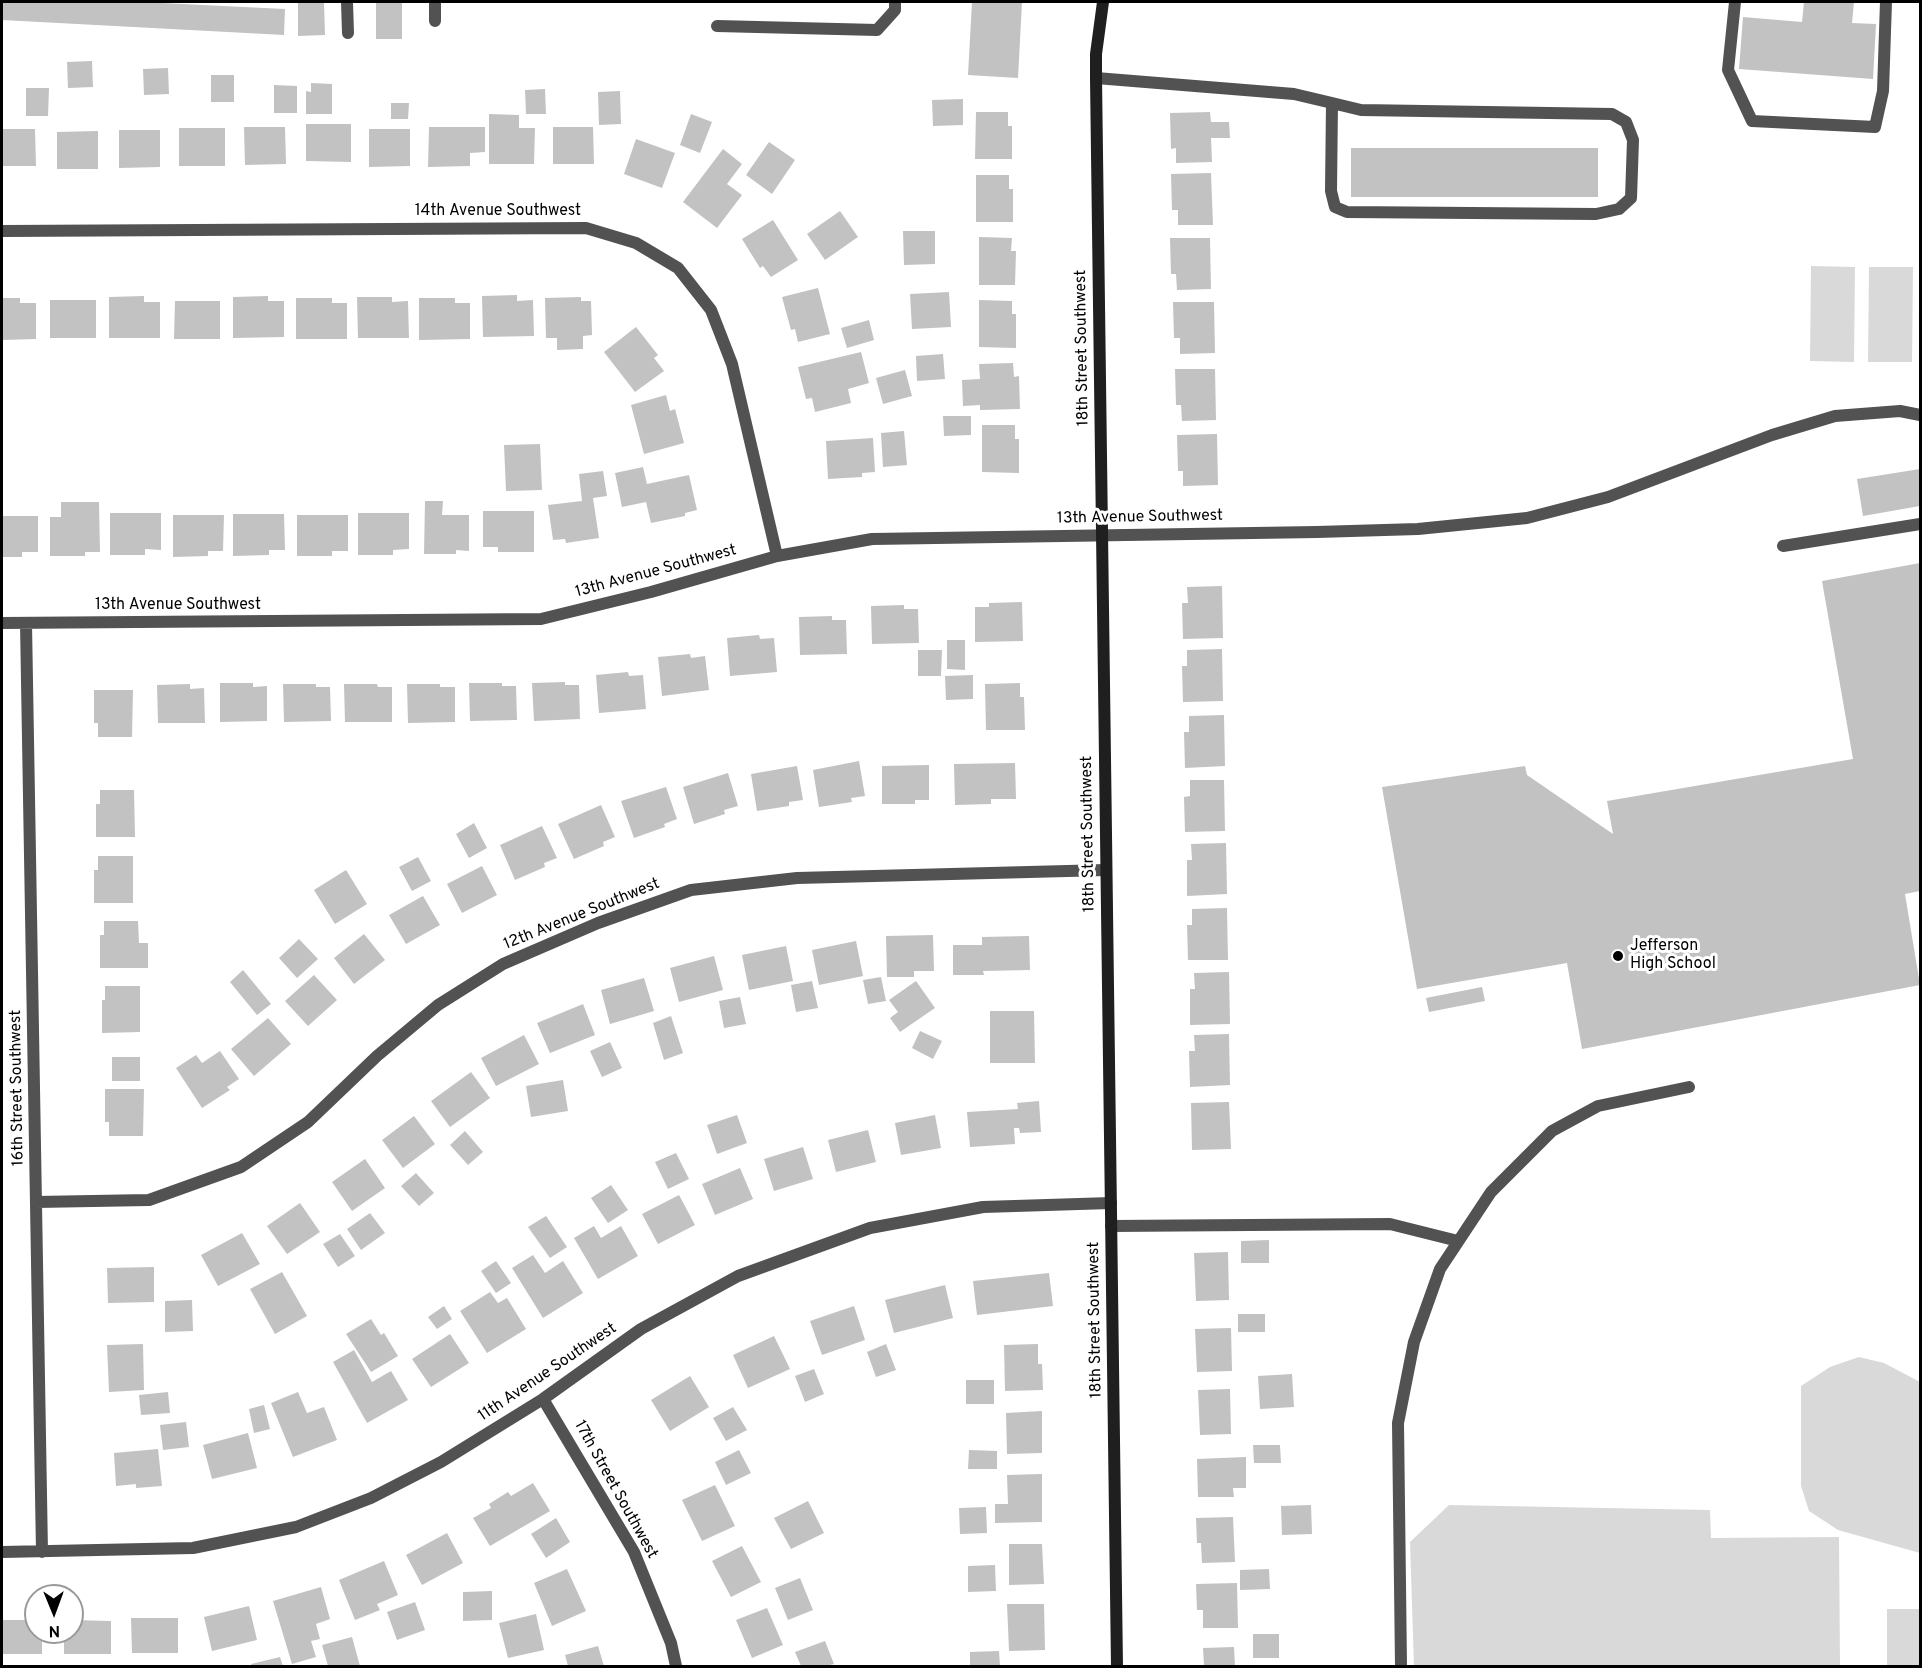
<!DOCTYPE html>
<html>
<head>
<meta charset="utf-8">
<style>
  body { margin:0 }
  #map { position:relative; width:1922px; height:1668px; overflow:hidden; background:#fff; font-family:Overpass,sans-serif }
  canvas { display:block }
  .frame { position:absolute; inset:0; border:3px solid #000; pointer-events:none }
  .north { position:absolute; left:24px; top:1584px; width:60px; height:60px; box-sizing:border-box; background:#fff; border:2px solid #999; border-radius:50%; rotate:179deg; font-size:16px; font-weight:700; line-height:24px; text-align:center; color:#000 }
  .north::after { content:''; display:block; margin:auto; width:21px; height:27px; background:#000; clip-path:polygon(50% 0,100% 100%,50% 72%,0 100%) }
</style>
</head>
<body>
<div id="map">
<canvas width="1922" height="1668"></canvas>
<div class="frame"></div>
<div class="north">N</div>
</div>
<script>
const ctx = document.querySelector('canvas').getContext('2d');
ctx.lineJoin = 'round';
function fillPath(path, color) { ctx.fillStyle = color; ctx.fill(path, 'evenodd'); }
const shape = rows => new Path2D(rows.map(r => 'M' + r).join(''));
function stroke(path, color, width, dash) { ctx.strokeStyle = color; ctx.lineWidth = width; ctx.lineCap = dash ? 'butt' : 'round'; ctx.setLineDash(dash || []); ctx.stroke(path); }
function drawText(font, color, halo, rows, align = 'center') {
  ctx.font = font + ' Overpass,sans-serif'; ctx.lineWidth = 6; ctx.setLineDash([]); ctx.textBaseline = 'middle'; ctx.strokeStyle = halo; ctx.fillStyle = color; for (const [text, x, y, turn = 0] of rows) {
    ctx.save(); ctx.translate(x, y); ctx.rotate((+turn || 0) * Math.PI / 180); ctx.textAlign = isNaN(turn) ? turn : align; if (halo) ctx.strokeText(text, 0, 0); ctx.fillText(text, 0, 0); ctx.restore();
  }
}
fillPath(shape([
  [1811,266,1855,267,1854,362,1810,361],
  [1869,267,1913,267,1912,362,1868,362],
  [1859,1357,1884,1363,1920,1382,1920,1553,1838,1530,1809,1511,1801,1486,1801,1386,1830,1367],
  [1449,1505,1710,1510,1711,1538,1839,1537,1840,1666,1414,1666,1410,1542],
  [1887,1609,1920,1609,1920,1666,1887,1666]
]), '#d9d9d9');
fillPath(shape([
  [2,2,141,2,285,9,284,35,2,20],
  [298,2,324,2,325,35,298,36],
  [376,2,402,2,402,39,376,39],
  [972,2,1022,2,1018,78,968,75],
  [1804,2,1854,2,1852,23,1876,24,1873,79,1739,69,1743,17,1802,22],
  [92,61,93,87,68,88,67,62],
  [168,68,169,94,144,95,143,69],
  [211,75,234,75,234,102,211,102],
  [311,83,332,84,332,114,306,114,306,91,311,92],
  [274,85,297,86,297,113,274,113],
  [26,88,49,88,48,116,26,116],
  [545,89,546,114,526,114,525,90],
  [620,91,621,124,599,125,598,92],
  [963,99,963,125,933,126,932,100],
  [391,103,409,103,408,119,391,119],
  [976,112,1008,112,1008,126,1012,126,1012,159,975,159],
  [1210,112,1211,122,1229,122,1230,138,1211,138,1212,162,1176,163,1176,148,1171,149,1170,113],
  [489,114,519,115,519,128,535,128,534,164,489,164],
  [691,114,712,122,700,153,680,145],
  [306,124,351,124,351,162,306,161],
  [244,127,285,127,286,164,245,165],
  [429,127,485,127,485,152,470,153,470,166,428,167],
  [553,127,593,127,594,164,553,164],
  [179,128,225,128,225,166,179,166],
  [2,129,35,129,36,166,2,166],
  [369,129,410,129,410,166,369,167],
  [119,130,160,130,160,167,119,168],
  [98,131,98,169,57,169,57,132],
  [636,139,675,153,662,188,624,174],
  [769,142,795,160,772,194,746,175],
  [1351,148,1598,148,1598,197,1351,197],
  [723,149,742,164,727,184,742,195,717,228,683,202],
  [1211,173,1213,225,1178,225,1178,210,1172,210,1171,174],
  [976,175,1009,175,1009,189,1013,189,1013,222,976,222],
  [840,211,858,237,825,260,807,234],
  [773,220,798,260,771,277,763,266,760,268,742,239],
  [903,231,935,231,935,264,904,265],
  [979,237,1012,238,1011,251,1016,251,1015,285,979,285],
  [1170,238,1210,238,1211,289,1177,290,1176,274,1171,274],
  [818,288,830,334,798,342,795,329,791,330,782,297],
  [949,292,951,327,912,329,910,294],
  [517,295,517,301,533,300,534,336,483,337,482,296],
  [144,296,144,302,160,302,160,338,109,338,109,297],
  [268,296,268,301,284,301,284,337,233,338,233,297],
  [357,297,392,297,392,302,408,301,409,338,358,338],
  [581,297,581,301,591,301,592,335,583,336,583,349,557,350,557,338,546,338,545,298],
  [2,298,20,298,20,303,36,303,36,339,2,340],
  [296,298,332,298,332,303,347,303,347,339,296,339],
  [419,298,455,298,455,303,470,303,470,339,419,340],
  [50,300,96,300,96,338,50,338],
  [979,300,1012,301,1012,314,1016,314,1016,348,979,347],
  [175,301,220,301,220,339,174,339],
  [1173,302,1214,302,1215,353,1180,354,1180,338,1174,338],
  [869,320,874,340,847,348,841,328],
  [636,327,658,355,654,358,664,371,635,392,604,352],
  [861,352,869,383,848,389,851,403,815,412,812,398,806,399,798,367],
  [943,354,945,379,917,381,916,356],
  [1013,363,1014,377,1019,376,1020,409,980,410,980,405,963,406,962,380,980,379,979,364],
  [1175,369,1215,369,1216,420,1182,421,1181,405,1176,405],
  [905,370,912,396,883,404,876,378],
  [666,395,670,411,675,409,684,443,644,454,631,405],
  [943,416,971,416,971,435,944,436],
  [982,425,1015,425,1015,439,1019,439,1019,473,982,472],
  [904,431,907,465,883,467,881,433],
  [1217,434,1218,485,1183,486,1183,471,1178,471,1177,435],
  [873,438,875,472,862,473,862,477,828,479,826,441],
  [540,444,542,490,506,491,504,445],
  [643,467,647,484,689,475,697,510,685,513,685,516,651,523,646,502,622,507,615,473],
  [1920,469,1920,506,1863,516,1857,479],
  [603,471,607,496,593,498,599,538,566,543,565,539,553,540,548,505,582,501,579,474],
  [425,501,443,501,442,515,469,515,469,551,456,550,456,554,424,554],
  [61,502,99,502,100,552,85,552,85,556,50,556,50,517,61,517],
  [483,511,534,511,534,552,498,552,498,547,483,547],
  [110,513,161,513,161,550,145,549,145,555,110,555],
  [358,513,409,513,409,549,393,550,393,555,358,555],
  [233,514,284,514,285,550,269,550,269,555,233,556],
  [173,515,224,515,223,551,208,551,208,556,173,557],
  [297,515,348,515,348,551,332,551,332,556,297,556],
  [2,516,38,516,38,552,22,552,22,557,2,557],
  [1920,563,1920,891,1905,894,1920,985,1582,1049,1567,963,1417,989,1382,787,1525,766,1527,775,1613,834,1607,801,1853,759,1822,581],
  [1222,586,1223,638,1183,639,1182,603,1188,603,1187,587],
  [1022,602,1023,641,975,642,975,607,989,607,989,603],
  [904,605,904,609,918,609,919,643,872,644,871,606],
  [832,616,832,620,846,620,847,654,800,655,799,617],
  [759,635,760,639,774,638,777,672,730,676,727,638],
  [947,640,965,640,965,670,947,669],
  [1222,649,1223,701,1183,702,1182,666,1187,666,1187,650],
  [918,650,942,650,941,676,918,676],
  [690,654,691,658,705,656,709,690,662,696,658,657],
  [628,672,629,676,643,675,646,709,599,713,596,675],
  [973,675,973,699,946,700,945,676],
  [565,682,565,685,579,685,580,719,534,721,532,683],
  [220,683,253,683,253,687,267,686,267,721,220,722],
  [469,683,502,683,502,686,516,686,517,720,470,721],
  [1020,683,1020,697,1024,697,1025,730,986,730,985,684],
  [190,684,190,689,204,688,205,723,158,723,157,685],
  [283,684,316,684,316,687,330,687,331,721,284,722],
  [344,684,377,684,378,687,392,687,392,722,345,722],
  [407,684,440,684,440,687,455,687,455,722,408,723],
  [94,690,133,690,132,737,98,737,98,723,94,723],
  [1224,715,1225,766,1185,768,1184,732,1189,732,1189,716],
  [859,761,865,796,851,798,852,802,819,807,813,770],
  [1015,763,1016,799,991,799,991,804,955,805,954,764],
  [929,765,929,800,915,800,915,804,882,804,882,766],
  [797,766,803,800,789,802,789,806,757,811,751,774],
  [728,773,738,806,724,810,725,814,694,824,683,787],
  [1190,780,1224,780,1225,831,1185,832,1184,797,1190,796],
  [666,787,677,819,664,824,665,827,634,838,621,801],
  [100,790,134,790,135,837,96,837,96,804,100,804],
  [601,805,615,837,603,842,604,846,574,859,558,824],
  [474,823,487,848,469,858,456,834],
  [542,826,557,858,544,863,545,867,515,880,500,845],
  [1226,843,1227,894,1187,896,1187,860,1192,860,1191,844],
  [98,856,133,856,133,903,94,903,94,870,98,870],
  [418,857,431,881,412,891,399,867],
  [482,866,497,895,462,913,447,884],
  [346,870,367,904,335,924,314,890],
  [423,896,440,925,406,944,389,915],
  [1227,908,1228,960,1188,960,1187,925,1192,925,1192,909],
  [104,921,138,921,139,943,148,943,148,968,100,968,100,935,104,935],
  [364,934,385,960,354,984,334,958],
  [933,935,934,971,914,971,914,977,887,977,886,936],
  [1029,936,1030,970,983,971,984,975,953,975,953,945,982,945,982,937],
  [299,939,318,959,297,978,279,958],
  [856,941,863,976,819,985,812,950],
  [786,946,793,981,749,990,742,955],
  [714,956,723,990,679,1002,670,968],
  [243,970,271,1004,257,1015,230,982],
  [1229,972,1230,1024,1190,1025,1190,989,1195,989,1194,973],
  [314,975,337,1000,308,1026,285,1001],
  [881,977,886,1001,868,1004,863,980],
  [644,978,654,1011,610,1024,601,990],
  [812,981,818,1008,796,1012,791,985],
  [916,981,935,1008,900,1032,890,1018,898,1012,889,1000],
  [105,986,140,986,140,1032,102,1033,102,1000,105,1000],
  [1482,987,1485,1001,1429,1012,1426,998],
  [740,997,746,1024,724,1028,719,1001],
  [583,1004,595,1035,550,1053,537,1023],
  [990,1011,1034,1011,1035,1063,990,1063],
  [671,1016,683,1053,664,1060,653,1023],
  [268,1018,291,1044,254,1076,231,1049],
  [920,1031,942,1041,933,1059,912,1048],
  [1229,1034,1230,1085,1190,1087,1189,1051,1195,1051,1194,1035],
  [524,1035,539,1064,496,1086,481,1058],
  [610,1042,622,1068,602,1077,590,1051],
  [220,1051,239,1079,227,1087,230,1090,202,1108,176,1068,196,1055,202,1063],
  [112,1057,140,1057,140,1081,112,1081],
  [471,1072,490,1098,450,1127,431,1101],
  [563,1080,568,1111,531,1117,526,1086],
  [105,1089,144,1089,143,1136,109,1136,109,1122,105,1122],
  [1039,1101,1041,1132,1020,1133,1019,1128,1014,1128,1015,1144,970,1147,967,1112,1018,1109,1017,1103],
  [1229,1102,1231,1149,1192,1150,1191,1103],
  [737,1115,747,1143,717,1154,707,1125],
  [935,1115,941,1148,901,1155,895,1123],
  [414,1116,435,1144,403,1168,382,1140],
  [868,1130,876,1162,836,1172,828,1140],
  [465,1131,483,1152,468,1165,450,1145],
  [803,1147,813,1179,774,1191,764,1159],
  [676,1153,689,1179,668,1189,655,1162],
  [365,1159,385,1188,352,1211,332,1182],
  [740,1168,753,1199,715,1215,702,1184],
  [416,1173,434,1193,419,1206,401,1186],
  [611,1185,628,1210,608,1223,591,1198],
  [679,1195,695,1225,658,1244,642,1214],
  [300,1203,320,1232,287,1254,267,1226],
  [370,1213,385,1233,361,1250,347,1229],
  [546,1216,567,1247,550,1258,528,1227],
  [594,1226,601,1238,621,1226,638,1256,598,1279,574,1238],
  [242,1233,260,1264,218,1286,201,1255],
  [340,1234,355,1256,338,1267,323,1244],
  [1269,1240,1269,1263,1241,1263,1241,1241],
  [1228,1252,1229,1300,1196,1301,1194,1253],
  [533,1255,545,1273,563,1261,583,1293,543,1318,512,1268],
  [496,1261,511,1283,496,1293,481,1271],
  [154,1267,154,1302,108,1303,107,1268],
  [282,1272,307,1316,275,1334,250,1289],
  [1049,1273,1053,1306,977,1315,973,1281],
  [945,1285,953,1318,894,1333,885,1300],
  [490,1292,498,1303,507,1298,526,1329,487,1353,460,1311],
  [192,1300,193,1331,165,1332,165,1301],
  [444,1306,452,1319,437,1329,428,1317],
  [854,1306,865,1340,822,1355,810,1321],
  [1238,1314,1265,1314,1265,1332,1238,1332],
  [371,1319,381,1335,384,1333,398,1356,371,1372,346,1334],
  [1231,1328,1232,1371,1197,1372,1195,1329],
  [450,1334,469,1363,431,1387,412,1359],
  [774,1336,790,1369,748,1388,733,1355],
  [143,1344,144,1390,109,1392,107,1345],
  [886,1344,896,1370,876,1377,867,1352],
  [1038,1344,1038,1364,1042,1364,1043,1390,1005,1391,1004,1345],
  [354,1350,372,1382,391,1371,408,1400,367,1423,333,1362],
  [814,1369,824,1394,805,1402,795,1376],
  [1292,1374,1294,1407,1260,1409,1258,1376],
  [690,1376,709,1407,670,1431,651,1400],
  [966,1380,994,1380,994,1404,966,1404],
  [1230,1389,1231,1434,1200,1435,1198,1390],
  [168,1392,170,1413,141,1415,139,1395],
  [298,1392,307,1413,324,1407,337,1440,293,1457,271,1403],
  [264,1405,270,1429,254,1433,249,1409],
  [733,1407,747,1430,726,1441,713,1418],
  [1042,1411,1042,1453,1007,1454,1006,1413],
  [186,1422,189,1447,163,1450,160,1425],
  [248,1433,257,1468,212,1479,203,1445],
  [1253,1445,1280,1445,1281,1463,1254,1463],
  [158,1449,162,1486,136,1488,136,1484,116,1486,114,1453],
  [739,1450,751,1473,726,1485,715,1462],
  [969,1450,997,1451,997,1469,968,1469],
  [1246,1457,1246,1488,1233,1488,1234,1497,1198,1497,1197,1459],
  [1042,1474,1042,1522,995,1523,995,1504,1008,1504,1007,1475],
  [533,1483,550,1511,490,1546,473,1518,491,1508,489,1504,508,1492,511,1496],
  [715,1485,735,1526,702,1541,682,1500],
  [808,1501,824,1533,791,1549,774,1518],
  [1311,1505,1312,1534,1282,1535,1281,1506],
  [986,1507,987,1533,960,1534,959,1508],
  [1233,1517,1235,1562,1202,1563,1201,1543,1197,1543,1196,1518],
  [556,1518,570,1542,546,1558,531,1534],
  [447,1533,463,1563,422,1585,406,1555],
  [1009,1544,1042,1544,1044,1584,1009,1585],
  [742,1546,761,1582,731,1597,712,1561],
  [384,1561,398,1595,377,1604,380,1610,355,1620,339,1580],
  [995,1565,996,1591,968,1592,968,1566],
  [567,1569,586,1611,552,1626,534,1583],
  [1269,1569,1270,1589,1240,1590,1240,1570],
  [800,1578,813,1610,788,1620,775,1588],
  [1237,1583,1238,1628,1203,1628,1203,1610,1197,1610,1196,1584],
  [321,1587,330,1619,316,1624,320,1639,311,1641,316,1657,292,1664,273,1601],
  [492,1591,492,1620,463,1621,463,1592],
  [415,1602,425,1630,397,1640,387,1612],
  [1007,1604,1044,1604,1045,1650,1009,1651],
  [249,1606,257,1640,212,1651,204,1617],
  [767,1608,783,1645,752,1658,736,1620],
  [536,1614,544,1650,508,1658,499,1623],
  [131,1618,178,1618,178,1653,132,1653],
  [2,1620,36,1620,36,1632,42,1632,42,1654,2,1654],
  [72,1620,111,1621,111,1654,64,1654,64,1632,72,1632],
  [1253,1634,1279,1634,1279,1658,1253,1658],
  [352,1637,360,1666,328,1666,322,1645],
  [825,1641,834,1664,826,1666,801,1666,795,1652],
  [598,1646,604,1666,568,1666,565,1655],
  [1234,1647,1235,1666,1204,1666,1203,1648],
  [999,1651,1000,1666,970,1666,970,1652],
  [280,1657,283,1666,252,1666,251,1664]
]), '#c2c2c2');
stroke(shape([
  [347,2,348,33],
  [1735,2,1728,70,1752,121,1875,127,1883,91,1886,2],
  [435,21,435,2],
  [717,26,877,30,895,10,895,2],
  [1096,78,1294,94,1332,103,1361,110,1612,114,1626,122,1633,140,1631,198,1619,209,1596,214,1347,212,1335,207,1331,191,1332,103],
  [1317,532,1418,529,1527,518,1608,497,1772,435,1835,416,1900,411,1920,415],
  [1783,546,1920,524],
  [1111,1226,1390,1224,1458,1241],
  [1401,1666,1398,1423,1414,1342,1440,1269,1491,1192,1552,1131,1598,1106,1689,1087]
]), '#525252', 12);
stroke(shape([
  [2,231,586,228,636,243,678,268,711,310,732,364,777,556],
  [2,623,541,619,651,592,777,556,872,539,1317,532],
  [26,623,42,1552],
  [36,1202,149,1200,241,1167,308,1122,377,1056,438,1005,503,964,598,923,691,890,797,878,1106,870],
  [543,1399,634,1552,671,1643,676,1666],
  [2,1552,193,1548,296,1527,371,1498,441,1462,543,1399,641,1329,738,1276,870,1228,983,1207,1111,1203]
]), '#525252', 12);
stroke(shape([
  [1103,2,1096,54,1096,78,1117,1666]
]), '#1f1f1f', 12);
for (const [x, y, r, color] of [
  [1618,956,6,"#000"]
]) { const dot = new Path2D(); dot.arc(x, y, r, 0, 2 * Math.PI); ctx.fillStyle = color; ctx.fill(dot); stroke(dot, '#fff', 2); }
drawText('16px', '#000', '#fff', [
  ["14th Avenue Southwest",498,212],
  ["18th Street Southwest",1083,348,-91],
  ["13th Avenue Southwest",1140,518,-1],
  ["13th Avenue Southwest",656,572,-15],
  ["13th Avenue Southwest",178,606],
  ["18th Street Southwest",1089,834,-91],
  ["12th Avenue Southwest",582,915,-22],
  ["16th Street Southwest",18,1088,-91],
  ["18th Street Southwest",1096,1320,-91],
  ["11th Avenue Southwest",548,1373,-34],
  ["17th Street Southwest",615,1490,61]
]);
drawText('16px', '#000', '#fff', [
  ["Jefferson",1630,947],
  ["High School",1630,965]
], 'left');
</script>
</body>
</html>
